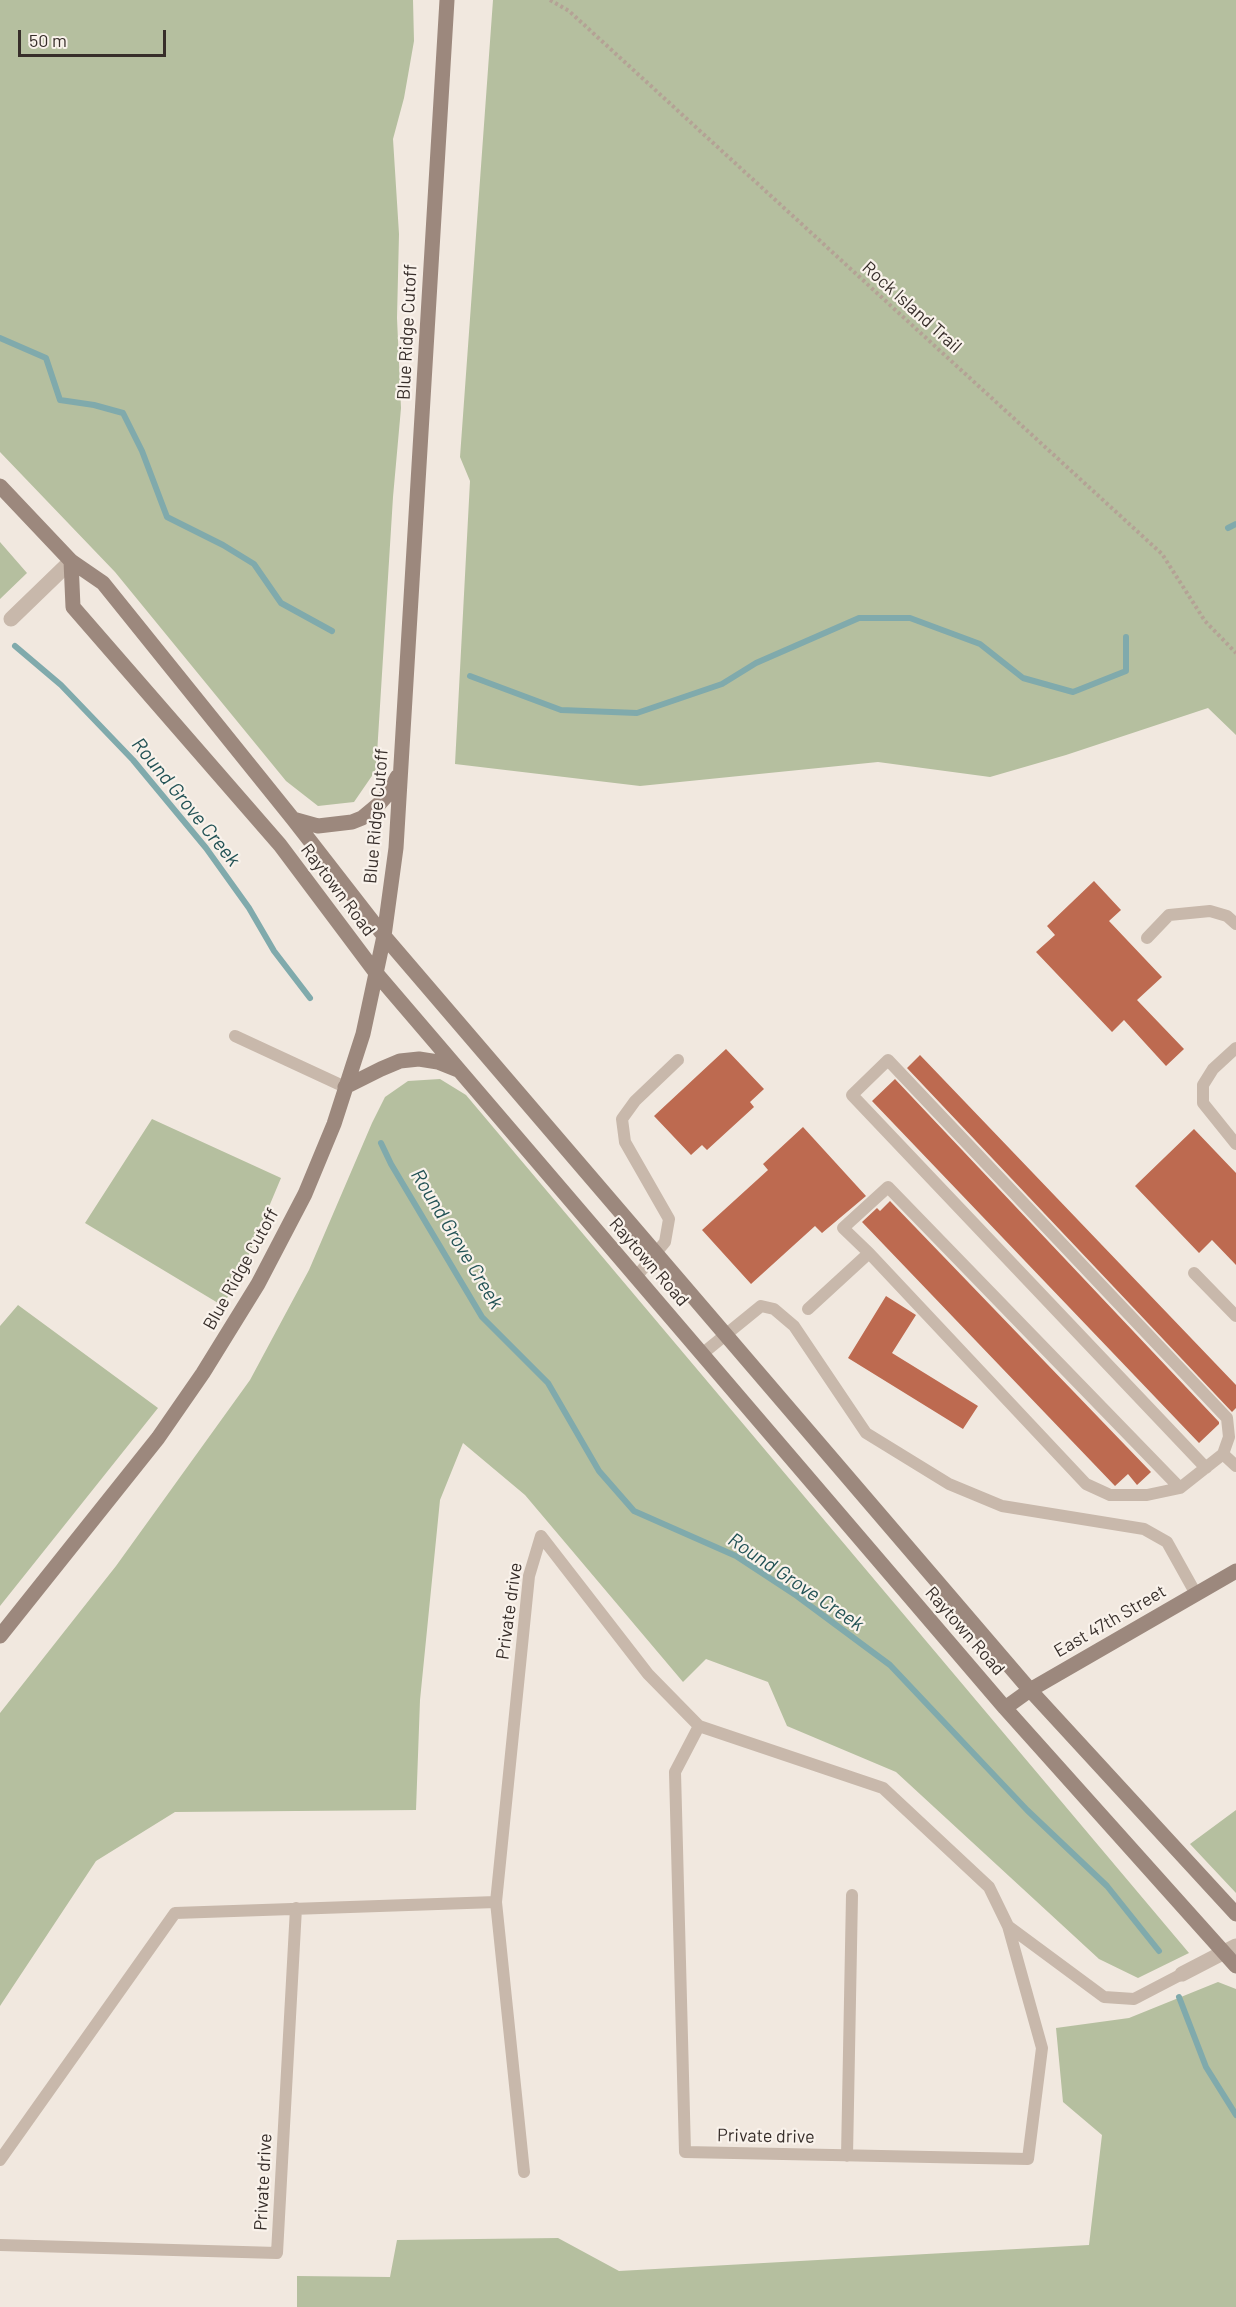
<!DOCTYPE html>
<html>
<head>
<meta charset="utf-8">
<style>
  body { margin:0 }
  #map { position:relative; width:1236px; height:2307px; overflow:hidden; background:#f1e8df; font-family:Barlow,sans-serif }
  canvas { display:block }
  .scale { position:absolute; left:18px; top:30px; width:148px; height:27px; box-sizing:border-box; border:3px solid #372e2a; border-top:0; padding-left:8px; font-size:18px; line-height:21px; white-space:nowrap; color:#372e2a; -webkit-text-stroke:4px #f9f2eb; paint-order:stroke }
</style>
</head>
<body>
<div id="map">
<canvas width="1236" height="2307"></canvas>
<div class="scale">50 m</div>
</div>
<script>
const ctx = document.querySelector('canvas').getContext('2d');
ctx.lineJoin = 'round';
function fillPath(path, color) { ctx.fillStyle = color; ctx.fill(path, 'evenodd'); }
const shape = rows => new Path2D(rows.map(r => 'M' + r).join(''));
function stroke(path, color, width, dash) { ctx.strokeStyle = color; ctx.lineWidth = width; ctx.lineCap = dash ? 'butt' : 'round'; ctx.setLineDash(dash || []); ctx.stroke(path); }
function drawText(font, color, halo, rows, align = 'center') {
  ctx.font = font + ' Barlow,sans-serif'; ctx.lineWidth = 4.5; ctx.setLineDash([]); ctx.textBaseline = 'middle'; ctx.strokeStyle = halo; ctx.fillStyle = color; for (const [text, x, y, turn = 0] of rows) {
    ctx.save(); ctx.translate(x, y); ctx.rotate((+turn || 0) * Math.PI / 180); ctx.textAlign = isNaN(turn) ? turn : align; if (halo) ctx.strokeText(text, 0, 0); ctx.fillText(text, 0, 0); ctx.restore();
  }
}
fillPath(shape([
  [0,0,413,0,414,41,404,98,393,139,399,234,397,318,401,408,393,497,376,770,354,802,318,806,286,781,115,572,0,452],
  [493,0,1236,0,1236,735,1208,708,1066,755,990,777,878,762,640,786,455,764,470,481,460,457],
  [0,542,27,573,0,599],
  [440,1079,466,1095,1189,1953,1138,1978,1099,1959,896,1772,787,1726,768,1682,706,1659,683,1682,525,1495,463,1443,440,1500,420,1700,416,1810,175,1812,96,1861,0,2006,0,1713,116,1566,250,1380,309,1270,372,1123,385,1097,408,1081],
  [152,1119,281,1178,247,1259,223,1306,85,1223],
  [18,1305,158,1408,0,1606,0,1326],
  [1236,1810,1236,1893,1190,1844],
  [1218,1982,1236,1989,1236,2307,297,2307,297,2276,390,2277,397,2240,558,2238,619,2271,1089,2245,1102,2135,1063,2102,1056,2028,1129,2018]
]), '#b5bf9f');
stroke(shape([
  [0,338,46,358,60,400,94,405,123,413,142,451,167,517,223,545,254,564,281,603,332,631],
  [1228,528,1236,524],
  [15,646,61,685,133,760,206,848,249,908,274,951,310,998],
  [470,676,561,710,637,713,722,684,756,663,859,618,910,618,980,644,1023,678,1073,692,1126,671,1126,637],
  [381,1143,391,1164,482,1317,548,1383,599,1471,634,1511,736,1556,797,1596,890,1665,1027,1810,1107,1886,1159,1951],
  [1179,1997,1206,2067,1236,2115]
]), '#80aaac', 6);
fillPath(shape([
  [1094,881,1121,910,1109,921,1162,977,1137,1000,1184,1049,1166,1066,1124,1020,1112,1032,1036,952,1055,935,1047,926],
  [726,1049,764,1089,750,1102,754,1107,707,1150,702,1145,691,1155,654,1116],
  [920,1055,1236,1385,1236,1408,1232,1412,907,1068],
  [895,1079,1219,1422,1219,1424,1199,1443,872,1101],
  [803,1127,866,1196,822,1233,815,1226,751,1284,702,1230,768,1170,763,1164],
  [1194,1129,1236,1173,1236,1265,1212,1240,1199,1253,1135,1186],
  [890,1201,1151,1472,1137,1485,1128,1474,1115,1486,862,1222,877,1208,880,1211],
  [886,1296,916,1315,892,1353,978,1406,963,1429,848,1358]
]), '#bd6a50');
stroke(shape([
  [550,0,569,11,1162,554,1205,621,1236,653]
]), '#b4a295', 4, [3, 3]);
stroke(shape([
  [1147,938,1169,915,1210,911,1227,916,1236,924],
  [235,1036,345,1087],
  [1236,1048,1213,1069,1203,1085,1203,1103,1236,1144],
  [869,1253,843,1228,888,1187,1180,1488],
  [1194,1273,1236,1316],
  [636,1277,665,1242,669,1219,625,1142,622,1119,635,1101,678,1060],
  [808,1309,869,1253,1086,1484,1110,1495,1147,1495,1180,1488,1223,1454,1236,1466],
  [702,1354,761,1306,774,1309,794,1326,866,1433,949,1484,1002,1506,1144,1529,1167,1542,1196,1594],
  [1206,1468,852,1095,888,1060,1227,1418,1229,1437,1223,1454],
  [541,1536,648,1674,699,1726,883,1788,989,1887,1008,1926,1104,1997,1134,1999,1182,1974],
  [699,1726,675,1772,685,2152,1028,2159,1042,2048,1008,1926],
  [847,2156,852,1895],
  [0,2160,175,1913,496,1902],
  [524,2172,496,1902,529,1576,541,1536],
  [0,2245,277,2253,296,1908]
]), '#c8b8ab', 12);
stroke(shape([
  [11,619,71,561],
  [1182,1974,1236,1946]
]), '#c8b8ab', 15);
stroke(shape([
  [0,486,71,561,103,583,293,819,384,936,1030,1690,1236,1914],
  [71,561,73,607,280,845,376,973,1005,1708,1236,1966],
  [293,819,318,826,352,822,362,818,380,803,388,794,397,777],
  [345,1087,381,1069,400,1061,419,1059,438,1062,458,1070],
  [0,1636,158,1438,203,1373,258,1284,305,1194,334,1124,363,1034,384,936,396,848,447,0],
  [1005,1708,1030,1690,1236,1571]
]), '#9c887d', 15);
drawText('18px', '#372e2a', '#f9f2eb', [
  ["Rock Island Trail",912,307,42],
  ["Blue Ridge Cutoff",407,332,-87],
  ["Blue Ridge Cutoff",376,816,-85],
  ["Raytown Road",338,890,53],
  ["Raytown Road",649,1262,49],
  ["Blue Ridge Cutoff",241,1269,-61],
  ["Private drive",509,1611,-82],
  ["East 47th Street",1110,1621,-30],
  ["Raytown Road",965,1631,49],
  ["Private drive",766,2136,1],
  ["Private drive",263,2182,-87]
]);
drawText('italic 20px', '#225255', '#f9f2eb', [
  ["Round Grove Creek",186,802,51],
  ["Round Grove Creek",457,1239,59],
  ["Round Grove Creek",796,1582,34]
]);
</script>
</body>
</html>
